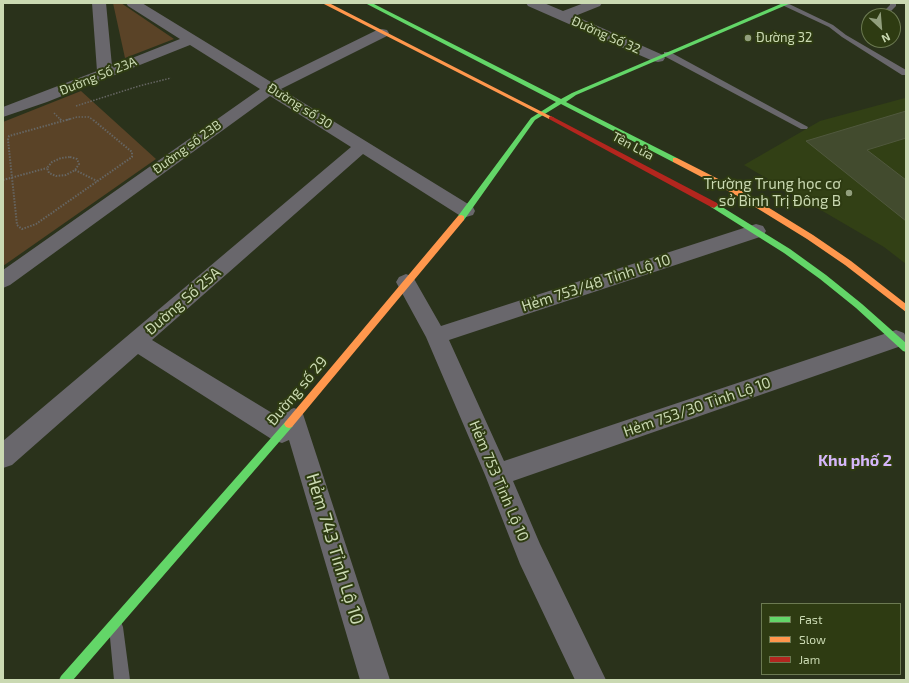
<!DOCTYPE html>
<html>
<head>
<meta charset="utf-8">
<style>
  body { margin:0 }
  #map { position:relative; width:909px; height:683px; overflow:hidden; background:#2a321b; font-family:"Exo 2",sans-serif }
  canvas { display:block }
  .frame { position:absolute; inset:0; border:4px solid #cad9b2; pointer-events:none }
  .legend { position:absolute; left:761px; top:603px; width:140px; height:72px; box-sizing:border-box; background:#2e3b12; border:1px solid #6c7a52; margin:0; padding:5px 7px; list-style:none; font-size:12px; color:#cad9b2 }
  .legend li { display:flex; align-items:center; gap:8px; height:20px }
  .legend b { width:20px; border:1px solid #6c7a52 }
  .north { position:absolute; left:861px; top:8px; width:40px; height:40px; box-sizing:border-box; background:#2e3b12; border:1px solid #6c7a52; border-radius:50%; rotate:154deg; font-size:11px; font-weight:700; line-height:16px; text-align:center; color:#cad9b2 }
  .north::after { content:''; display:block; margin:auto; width:14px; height:18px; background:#929f7d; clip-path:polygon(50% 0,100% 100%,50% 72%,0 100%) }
</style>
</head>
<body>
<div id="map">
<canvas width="909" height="683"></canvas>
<div class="frame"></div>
<ul class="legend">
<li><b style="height:5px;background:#63d668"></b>Fast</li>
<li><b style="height:5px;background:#ff974d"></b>Slow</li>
<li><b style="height:5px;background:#b3261e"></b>Jam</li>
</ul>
<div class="north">N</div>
</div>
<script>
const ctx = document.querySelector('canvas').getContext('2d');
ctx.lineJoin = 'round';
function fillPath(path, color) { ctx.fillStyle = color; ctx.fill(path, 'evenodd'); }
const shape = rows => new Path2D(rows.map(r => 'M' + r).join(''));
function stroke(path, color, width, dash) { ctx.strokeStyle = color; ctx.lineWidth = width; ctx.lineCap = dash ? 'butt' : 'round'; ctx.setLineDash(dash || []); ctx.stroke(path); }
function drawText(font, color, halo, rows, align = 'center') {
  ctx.font = font + ' "Exo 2",sans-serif'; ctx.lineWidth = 4; ctx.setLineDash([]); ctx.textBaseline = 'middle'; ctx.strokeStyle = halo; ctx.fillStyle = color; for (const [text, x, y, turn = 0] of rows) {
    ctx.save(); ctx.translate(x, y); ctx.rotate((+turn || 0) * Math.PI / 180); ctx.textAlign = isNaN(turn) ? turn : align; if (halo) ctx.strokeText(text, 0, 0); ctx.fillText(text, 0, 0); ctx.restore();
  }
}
fillPath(shape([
  [906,91,906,264,884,247,744,165,820,121,905,98]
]), '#324015');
fillPath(shape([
  [113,3,121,3,174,39,125,58],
  [81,91,156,159,3,266,3,122]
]), '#5a4327');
const building = shape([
  [906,111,906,138,867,150,906,180,906,221,806,141,906,111]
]);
fillPath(building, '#424b2e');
stroke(building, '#50583d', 1);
stroke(shape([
  [76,106,139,86,171,78],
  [54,113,61,120],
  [67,120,77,117,89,117,93,120]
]), '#666663', 1.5, [1.5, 1.5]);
stroke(shape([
  [60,119,62,121],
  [70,119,9,136,8,140,17,225,22,229,36,224,132,157,132,152,92,119],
  [70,157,77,159,79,164,75,170,66,175,56,176,49,173,47,168,52,162,61,158,70,157],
  [75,170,97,181],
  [3,180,47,168]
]), '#666663', 2, [1.5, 1.5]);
fillPath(shape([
  [781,3,787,3,833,25,846,35,906,70,906,75,902,75,842,37,829,27,782,5,781,3],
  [890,3,896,3,896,6,886,16,879,16,890,5,890,3],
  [664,52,670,52,808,127,807,129,801,129,664,56,664,52],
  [116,620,121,622,123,627,130,680,114,680,109,627,111,622,116,620]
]), '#69676c');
fillPath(shape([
  [92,3,106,3,112,66,180,39,128,6,126,3,142,3,271,82,377,30,382,29,387,30,389,33,387,36,281,89,473,207,475,211,473,215,466,217,459,215,363,154,152,340,282,419,286,411,294,408,302,411,390,680,360,680,289,440,282,443,273,440,138,354,12,465,3,468,3,441,351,147,270,96,10,285,3,288,3,270,260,89,190,45,47,102,3,117,3,107,97,71,92,3],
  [526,3,544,3,563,11,584,3,602,3,600,6,575,16,663,55,665,58,663,61,658,62,653,61,528,6,526,3],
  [756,224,763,226,766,231,763,236,449,340,504,461,896,330,904,333,906,337,904,345,513,481,540,544,606,680,575,680,520,564,485,475,426,337,396,282,399,277,406,274,413,277,441,326,756,224]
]), '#69676c');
fillPath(shape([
  [365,3,372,3,561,99,572,93,783,3,791,3,576,95,566,102,677,158,677,162,673,162,561,104,535,120,464,220,461,221,458,220,458,216,531,118,556,102,365,3],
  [714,202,790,249,826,275,862,304,906,343,906,352,903,351,856,308,820,279,784,253,711,207,710,205,714,202],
  [289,420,292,421,294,424,292,427,73,680,59,680,61,676,286,421,289,420]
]), '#63d668');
fillPath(shape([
  [322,3,329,3,554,118,549,119,322,3],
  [673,158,677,158,740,190,813,235,851,261,906,304,906,312,845,265,807,239,734,194,673,162,673,158],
  [461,215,464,216,464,220,292,427,289,428,286,427,284,424,286,421,458,216,461,215]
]), '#ff974d');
fillPath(shape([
  [551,116,717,203,718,205,714,208,711,207,549,119,549,117,551,116]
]), '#b3261e');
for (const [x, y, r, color] of [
  [748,38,4,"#929f7d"],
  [849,193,4,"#929f7d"]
]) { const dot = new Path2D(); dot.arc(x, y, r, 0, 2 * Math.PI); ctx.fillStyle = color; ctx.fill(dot); stroke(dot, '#2e3b12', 1.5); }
drawText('13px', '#cad9b2', '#2e3b12', [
  ["Đường Số 32",606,35,24],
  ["Đường Số 23A",98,76,-22],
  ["Đường số 30",300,106,32],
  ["Tên Lửa",633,146,28],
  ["Đường số 23B",187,147,-36]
]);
drawText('13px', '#cad9b2', '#2e3b12', [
  ["Đường 32",756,38]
], 'left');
drawText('15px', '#cad9b2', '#2e3b12', [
  ["Trường Trung học cơ",841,184],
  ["sở Bình Trị Đông B",841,201]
], 'right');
drawText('15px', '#cad9b2', '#2e3b12', [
  ["Hẻm 753/48 Tỉnh Lộ 10",596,283,-18],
  ["Đường Số 25A",183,301,-41],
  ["Đường số 29",297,391,-50],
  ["Hẻm 753/30 Tỉnh Lộ 10",697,407,-19],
  ["Hẻm 753 Tỉnh Lộ 10",499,481,67]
]);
drawText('bold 16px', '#d5b6fa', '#2e3b12', [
  ["Khu phố 2",855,461]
]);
drawText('18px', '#cad9b2', '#2e3b12', [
  ["Hẻm 743 Tỉnh Lộ 10",335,549,73]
]);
</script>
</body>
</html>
